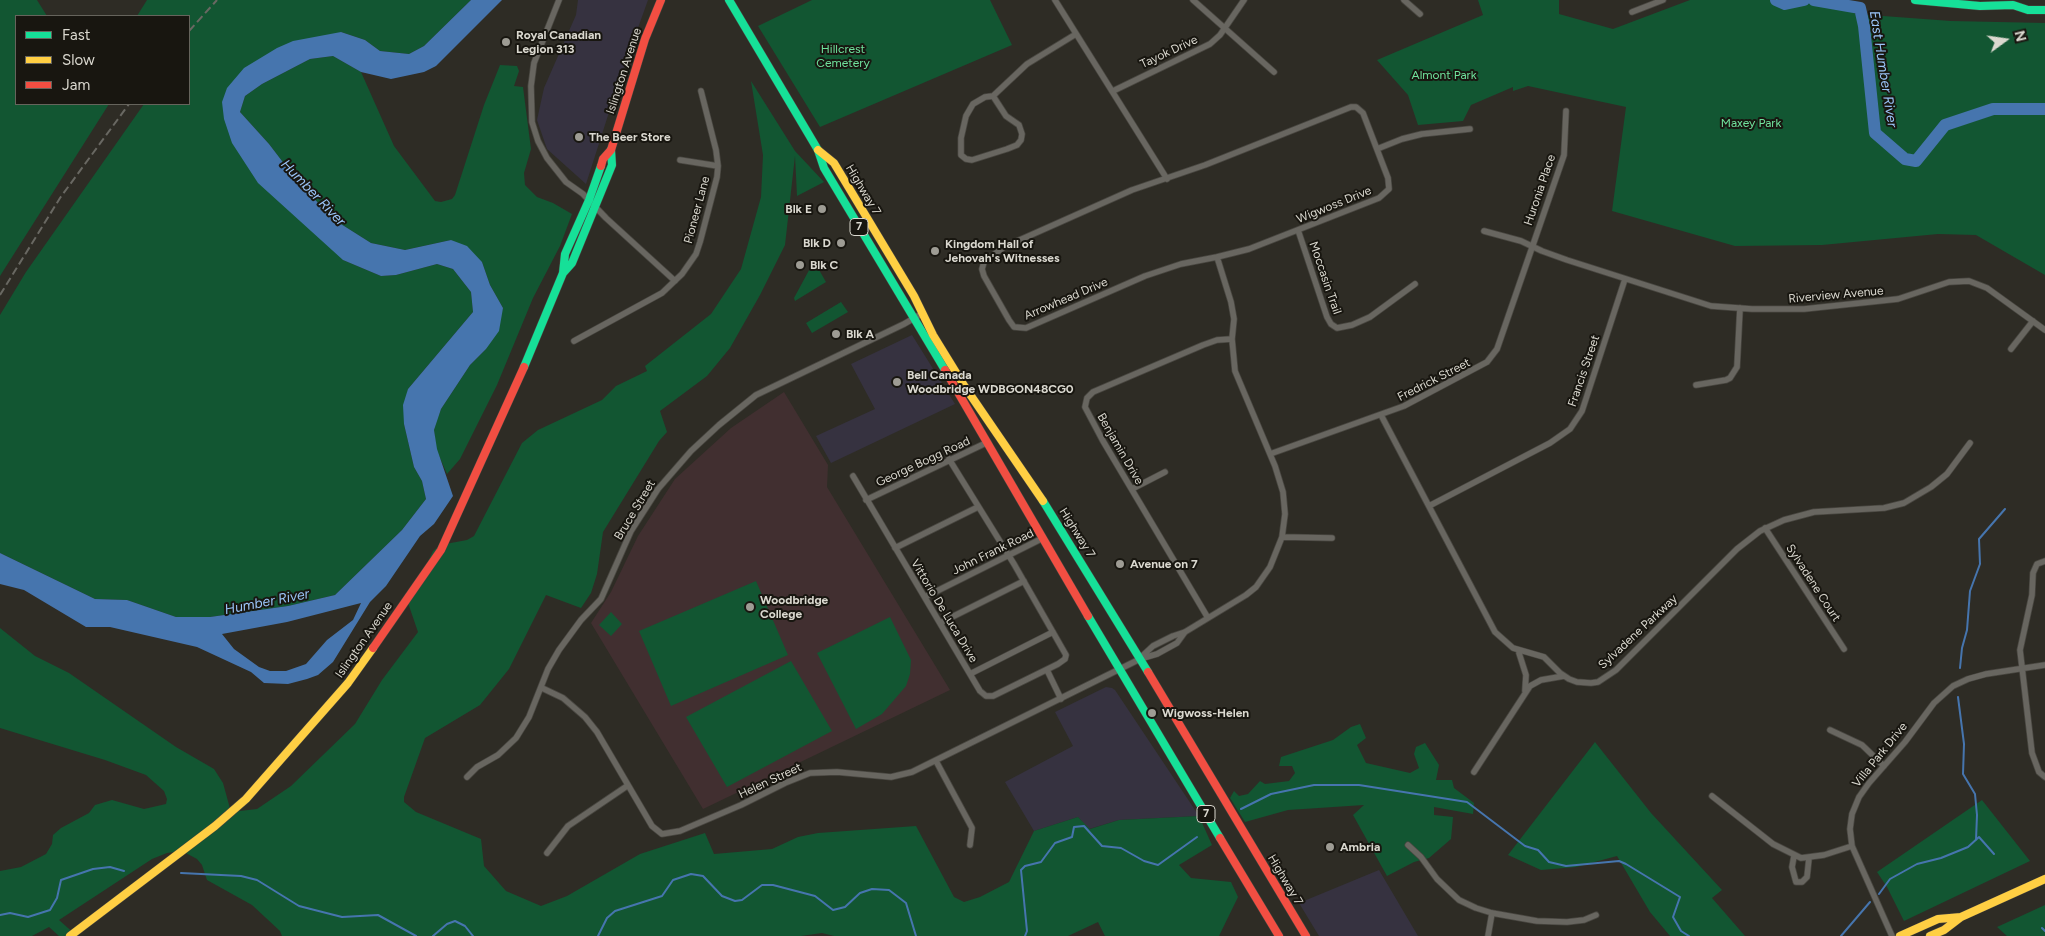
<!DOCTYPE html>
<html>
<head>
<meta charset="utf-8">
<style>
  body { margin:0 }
  #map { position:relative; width:2045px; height:936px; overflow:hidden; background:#2e2c25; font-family:Figtree,sans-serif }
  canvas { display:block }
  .legend { position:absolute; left:15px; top:15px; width:175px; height:90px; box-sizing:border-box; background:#181610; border:1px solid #66645c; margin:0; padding:6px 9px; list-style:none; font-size:15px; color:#dad8cf }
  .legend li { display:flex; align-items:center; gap:10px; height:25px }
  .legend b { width:25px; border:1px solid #66645c }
  .north { position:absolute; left:1980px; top:15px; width:50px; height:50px; -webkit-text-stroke:4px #181610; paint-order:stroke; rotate:76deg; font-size:14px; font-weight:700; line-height:20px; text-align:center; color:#dad8cf }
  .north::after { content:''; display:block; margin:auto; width:18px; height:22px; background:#dad8cf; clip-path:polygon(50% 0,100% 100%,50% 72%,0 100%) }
</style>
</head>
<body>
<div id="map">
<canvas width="2045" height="936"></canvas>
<ul class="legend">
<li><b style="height:6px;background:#16e098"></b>Fast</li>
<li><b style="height:6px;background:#ffcf43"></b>Slow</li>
<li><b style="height:6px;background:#f24e42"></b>Jam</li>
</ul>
<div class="north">N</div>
</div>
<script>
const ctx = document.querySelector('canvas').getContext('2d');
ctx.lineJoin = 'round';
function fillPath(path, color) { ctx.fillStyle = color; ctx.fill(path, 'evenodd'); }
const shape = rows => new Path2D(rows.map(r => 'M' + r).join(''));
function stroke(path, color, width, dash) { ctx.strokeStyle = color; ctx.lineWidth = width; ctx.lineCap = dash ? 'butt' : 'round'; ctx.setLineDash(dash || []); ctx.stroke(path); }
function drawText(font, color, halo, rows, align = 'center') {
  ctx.font = font + ' Figtree,sans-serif'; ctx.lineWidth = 4; ctx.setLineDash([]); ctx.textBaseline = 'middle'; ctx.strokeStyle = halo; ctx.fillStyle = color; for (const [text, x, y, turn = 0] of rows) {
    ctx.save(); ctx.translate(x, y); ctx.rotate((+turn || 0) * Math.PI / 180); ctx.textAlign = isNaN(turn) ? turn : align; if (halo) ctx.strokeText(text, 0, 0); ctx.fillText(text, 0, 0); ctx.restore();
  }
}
fillPath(shape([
  [578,0,648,0,620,78,586,184,547,149,537,120,544,88,576,15],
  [912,335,955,404,831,463,816,436,875,409,851,364],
  [1106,687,1112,688,1115,690,1199,816,1119,820,1089,829,1078,817,1034,831,1005,782,1073,746,1055,712],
  [1379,870,1418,936,1319,936,1299,903]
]), '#363240');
fillPath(shape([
  [784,392,828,465,827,487,950,690,703,809,591,623,611,592,638,536,675,479,731,428]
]), '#412f30');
fillPath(shape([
  [0,0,37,0,47,16,16,16,16,104,109,104,0,276],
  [147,0,471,0,424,46,409,54,380,51,365,40,341,32,222,102,343,260,381,276,396,275,437,264,453,269,471,292,473,312,408,389,404,424,414,467,422,481,426,499,402,530,335,595,288,606,210,617,176,617,127,600,95,599,0,553,0,315,26,272,144,104,189,104,189,16,137,16],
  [812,0,990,0,1012,45,820,127,758,26],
  [1478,0,1559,0,1559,14,1613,29,1690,0,1827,0,1856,14,1951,21,2045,23,2045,275,1976,235,1938,234,1822,245,1735,246,1612,211,1626,107,1528,86,1513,91,1513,87,1471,105,1463,121,1418,125,1408,95,1377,60,1483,15],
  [333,56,361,72,394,146,435,201,441,202,452,199,455,195,484,105,500,65,517,66,519,71,514,86,523,87,531,149,524,173,525,185,537,197,553,203,572,214,560,246,533,298,497,385,460,459,447,474,436,449,434,430,437,419,441,409,470,365,486,349,503,308,490,285,482,262,451,240,405,250,371,243,333,219,295,178,269,144,240,112,245,96,262,84,310,59],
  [751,81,795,151,824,182,797,196,795,156,785,245,760,295,730,348,707,376,660,411,667,432,659,441,603,532,597,574,591,593,581,608,546,595,509,669,480,705,425,738,404,797,404,802,416,812,481,839,484,866,506,891,541,906,567,896,640,854,705,833,714,854,772,849,798,837,818,833,916,826,954,897,964,902,980,897,1009,882,1034,831,1078,817,1090,829,1119,820,1199,816,1212,845,1179,865,1191,878,1231,882,1238,897,1219,936,1105,936,1098,922,1068,936,834,936,822,933,801,936,282,936,280,931,252,905,207,880,202,865,197,859,182,851,167,853,152,859,59,920,77,936,59,936,49,927,32,936,0,936,0,871,21,867,46,854,52,844,53,835,61,828,89,813,95,805,112,800,144,809,166,804,167,799,164,791,146,775,105,760,0,728,0,628,35,656,69,673,176,747,214,769,223,783,231,812,257,809,291,786,355,724,382,680,418,632,408,603,433,551,440,545,467,540,474,536,522,443,538,430,602,400,616,386,647,371,645,366,711,314,741,269,761,197,763,155],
  [814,261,826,282,795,301,794,298],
  [841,302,848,312,812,333,806,323],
  [756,581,788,655,671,706,639,631],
  [611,612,622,624,611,636,599,625],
  [890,617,911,660,910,674,906,686,882,714,856,729,817,653],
  [791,661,832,731,727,787,686,717],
  [1360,724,1366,738,1357,745,1366,763,1410,773,1419,768,1414,754,1416,747,1425,743,1439,765,1436,780,1452,780,1454,788,1474,803,1473,814,1434,807,1434,815,1453,817,1451,839,1429,858,1414,862,1387,876,1353,815,1364,805,1288,810,1245,822,1230,798,1234,791,1239,796,1248,794,1260,781,1265,784,1289,781,1295,773,1292,766,1279,766,1281,757,1333,740,1351,727],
  [1595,742,1651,813,1722,890,1712,898,1745,936,1670,936,1650,912,1617,856,1576,867,1541,870,1508,855],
  [1982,800,2030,861,1904,921,1887,887,1877,872],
  [2045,905,2045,936,2007,936,1997,927]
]), '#125632');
fillPath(shape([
  [471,0,502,0,436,66,424,72,391,79,361,72,333,56,310,59,262,84,245,96,240,112,269,144,295,178,333,219,371,243,405,250,451,240,467,246,482,262,490,285,503,308,499,331,486,349,470,365,441,409,434,430,437,449,453,496,434,524,420,536,386,586,370,602,333,662,318,675,307,679,288,684,264,683,251,672,197,647,110,627,86,627,24,590,0,584,0,553,95,599,127,600,176,617,210,617,288,606,335,595,402,530,426,499,422,481,414,467,404,424,403,405,408,389,473,312,471,292,453,269,437,264,396,275,381,276,343,260,258,183,232,143,224,119,222,102,227,88,244,68,277,48,293,41,341,32,365,40,380,51,409,54,424,46],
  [361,603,353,620,327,640,306,664,286,671,270,671,259,667,234,649,222,634,287,622]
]), '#4675ae');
stroke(shape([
  [1960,668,1962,648,1967,630,1970,591,1980,564,1979,539,2005,509],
  [1958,697,1964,744,1963,774,1975,794,1977,815,1976,840],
  [1241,809,1271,794,1314,785,1359,785,1467,802,1525,846,1538,850,1549,862,1566,866,1619,861,1626,864,1680,897,1673,917,1681,931,1689,936],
  [181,873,241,876,257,880,299,906,342,917,378,915,416,936],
  [1879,894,1890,879,1917,864,1941,858,1968,847,1979,837,1994,854],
  [0,915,10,913,28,917,50,910,57,898,61,880,93,869,110,867,124,871],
  [2042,928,2045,931],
  [433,936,447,924,455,921,465,926,473,936],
  [598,936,607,918,615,911,662,896,673,880,691,874,703,876,722,896,735,901,742,900,762,885,773,885,815,896,833,910,845,907,860,893,872,889,889,890,906,903,916,936],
  [1025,936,1027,931,1021,870,1025,866,1041,862,1055,843,1072,837,1074,827,1084,826,1102,846,1121,848,1144,861,1158,865,1197,837],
  [1841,936,1870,902]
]), '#4675ae', 2);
stroke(shape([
  [1776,0,1785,4,1804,0],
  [1814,0,1860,8,1864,26,1875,133,1905,159,1916,161,1945,125,1993,109,2045,109]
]), '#4675ae', 12);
const street = shape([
  [559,0,534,63,531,86,532,122,538,141,547,158,566,182,583,194,606,218,675,281],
  [1055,0,1167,179],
  [1193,0,1274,72],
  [1404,0,1420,14],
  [1632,12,1663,0],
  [1113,91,1210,44,1220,35,1244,0],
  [993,96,1006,116,1019,125,1022,134,1021,140,1017,145,1007,149,972,160,966,159,961,155,961,138,966,116,973,104,985,97,993,96,1027,64,1076,34],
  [1351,107,1356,107,1363,113,1388,178,1389,189,1379,198,1249,249,1217,257,1181,264,1145,276,1026,328,1014,327,1009,320,984,276,982,269,984,262,1004,247,1132,190,1205,165,1351,107],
  [1377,149,1402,139,1422,134,1470,129],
  [680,160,718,166],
  [1298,230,1327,317,1331,324,1337,328,1352,325,1370,317,1415,284],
  [1484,231,1521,241,1542,251,1567,260,1711,306,1752,309,1804,309,1898,299,1949,282,1969,281,1987,288,2045,330],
  [574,341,662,293,682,274,696,254,700,242,717,177,718,166,716,150,701,91],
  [2011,349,2033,321],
  [1696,385,1726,380,1730,378,1737,367,1740,308],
  [1381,415,1495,632,1513,648,1544,657,1560,673,1569,679,1577,682,1591,683,1598,682,1616,670,1737,549,1760,531,1784,520,1814,512,1884,508,1904,503,1931,487,1947,474,1970,443],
  [1270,454,1404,406,1487,362,1497,349,1564,155,1566,111],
  [853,476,980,691,986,696,993,696,1058,664,1065,659,1066,655,1014,564,949,459],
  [1132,489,1165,472],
  [866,500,988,442],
  [1429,506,1550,443,1570,429,1582,411,1625,279],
  [1765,528,1844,649],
  [1282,537,1332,538],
  [895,548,978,507],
  [2045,561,2037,564,2033,573,2032,595,2020,650,2032,753,2039,772,2045,777],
  [925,597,1043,538],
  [1208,618,1103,441,1085,407,1087,398,1093,392,1203,345,1217,340,1232,339],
  [940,623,1024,581],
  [1521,651,1519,653,1526,675,1525,691],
  [1140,658,1153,646,1173,636,1185,632,1246,595,1256,587,1270,567,1282,537,1285,514,1283,492,1275,466,1235,371,1232,339,1234,319,1231,302,1217,257],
  [1047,670,1061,699],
  [970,674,1053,632],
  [542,688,563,698,585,717,597,732,652,826,662,834,680,831,741,805,785,783,810,773,837,772,891,777,912,772,1140,659,1157,654,1177,643,1185,632],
  [1830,730,1862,745,1884,766],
  [936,761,972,828,970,845],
  [1474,772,1530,686,1541,680,1564,676],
  [467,777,477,767,498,755,516,738,529,717,548,669,559,650,581,620,601,599,631,531,658,489,691,451,719,425,756,395,904,324,923,313],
  [1712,796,1773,844,1801,858,1824,855,1852,846],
  [1408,845,1421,857,1437,879,1459,900,1476,908,1492,913,1537,921,1567,922,1584,920,1596,915],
  [547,853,568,826,627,786],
  [1794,856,1792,867,1796,882,1802,882,1807,877,1809,858],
  [1488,936,1492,913],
  [1892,936,1852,846,1850,829,1852,814,1859,797,1869,783,1905,742,1934,703,1953,686,1968,679,1986,674,2045,665]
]);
const fast = shape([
  [729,0,818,150,824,168,945,370],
  [1915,0,1980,6,2013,5,2028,10,2045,10],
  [563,273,572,263,612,165,611,150],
  [524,367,563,273,565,254,589,200,601,166],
  [1043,501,1148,672],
  [1088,616,1220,838]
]);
const slow = shape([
  [818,150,834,163,914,296,933,335,965,387,1043,501],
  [70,936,215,826,246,799,348,683,373,648],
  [1900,936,1938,919,1961,917],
  [1930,936,1944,930,1961,917,2045,879]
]);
const jam = shape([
  [601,166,603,159,611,150,645,39,661,0],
  [945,370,1088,616],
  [373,648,441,550,524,367],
  [1148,672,1306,936],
  [1220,838,1279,936]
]);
stroke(street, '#494741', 7);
stroke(fast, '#494741', 9);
stroke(slow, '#494741', 9);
stroke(jam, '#494741', 9);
stroke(street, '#686660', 5.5);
stroke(fast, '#16e098', 8);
stroke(slow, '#ffcf43', 8);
stroke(jam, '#f24e42', 8);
stroke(shape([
  [189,31,217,0],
  [0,295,60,198,129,104]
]), '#696862', 2, [8, 4]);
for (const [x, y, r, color] of [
  [506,42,5,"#9e9c94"],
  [579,137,5,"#9e9c94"],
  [822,209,5,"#9e9c94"],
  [841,243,5,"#9e9c94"],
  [935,251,5,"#9e9c94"],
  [800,265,5,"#9e9c94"],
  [836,334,5,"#9e9c94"],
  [897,382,5,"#9e9c94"],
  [1120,564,5,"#9e9c94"],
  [750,607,5,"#9e9c94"],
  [1152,713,5,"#9e9c94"],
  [1330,847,5,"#9e9c94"]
]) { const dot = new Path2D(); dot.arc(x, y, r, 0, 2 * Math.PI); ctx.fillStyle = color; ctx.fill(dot); stroke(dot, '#181610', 2); }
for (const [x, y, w] of [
  [859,227,18],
  [1206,814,18]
]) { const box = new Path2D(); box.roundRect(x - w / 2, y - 8.5, w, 17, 4); ctx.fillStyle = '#181610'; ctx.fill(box); stroke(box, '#dad8cf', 1); }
drawText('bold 11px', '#dad8cf', null, [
  ["7",859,227],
  ["7",1206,814]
]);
drawText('bold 12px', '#dad8cf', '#181610', [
  ["Royal Canadian",516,35],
  ["Legion 313",516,49],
  ["The Beer Store",589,137],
  ["Blk E",812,209,"right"],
  ["Blk D",831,243,"right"],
  ["Kingdom Hall of",945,244],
  ["Jehovah's Witnesses",945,258],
  ["Blk C",810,265],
  ["Blk A",846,334],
  ["Bell Canada",907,375],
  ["Woodbridge WDBGON48CG0",907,389],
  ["Avenue on 7",1130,564],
  ["Woodbridge",760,600],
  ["College",760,614],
  ["Wigwoss-Helen",1162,713],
  ["Ambria",1340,847]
], 'left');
drawText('12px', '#70e39d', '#181610', [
  ["Hillcrest",843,49],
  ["Cemetery",843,63],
  ["Almont Park",1444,75],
  ["Maxey Park",1751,123]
]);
drawText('12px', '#dad8cf', '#181610', [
  ["Tayok Drive",1169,52,-25],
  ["Islington Avenue",624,71,-72],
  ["Highway 7",863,190,59],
  ["Huronia Place",1540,190,-71],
  ["Wigwoss Drive",1334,205,-22],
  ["Pioneer Lane",697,210,-75],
  ["Moccasin Trail",1325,278,71],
  ["Riverview Avenue",1836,295,-5],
  ["Arrowhead Drive",1066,299,-23],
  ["Francis Street",1584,371,-71],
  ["Fredrick Street",1434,380,-27],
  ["Benjamin Drive",1120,449,60],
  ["George Bogg Road",923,462,-25],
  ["Bruce Street",635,510,-59],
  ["Highway 7",1077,533,58],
  ["John Frank Road",993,552,-26],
  ["Sylvadene Court",1813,583,57],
  ["Vittorio De Luca Drive",944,611,59],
  ["Sylvadene Parkway",1638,632,-43],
  ["Islington Avenue",364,640,-55],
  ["Villa Park Drive",1880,755,-51],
  ["Helen Street",770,781,-25],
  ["Highway 7",1285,880,59]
]);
drawText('italic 14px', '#9ac4f8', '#181610', [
  ["East Humber River",1883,69,81],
  ["Humber River",313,193,46],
  ["Humber River",267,602,-11]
]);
</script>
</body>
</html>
